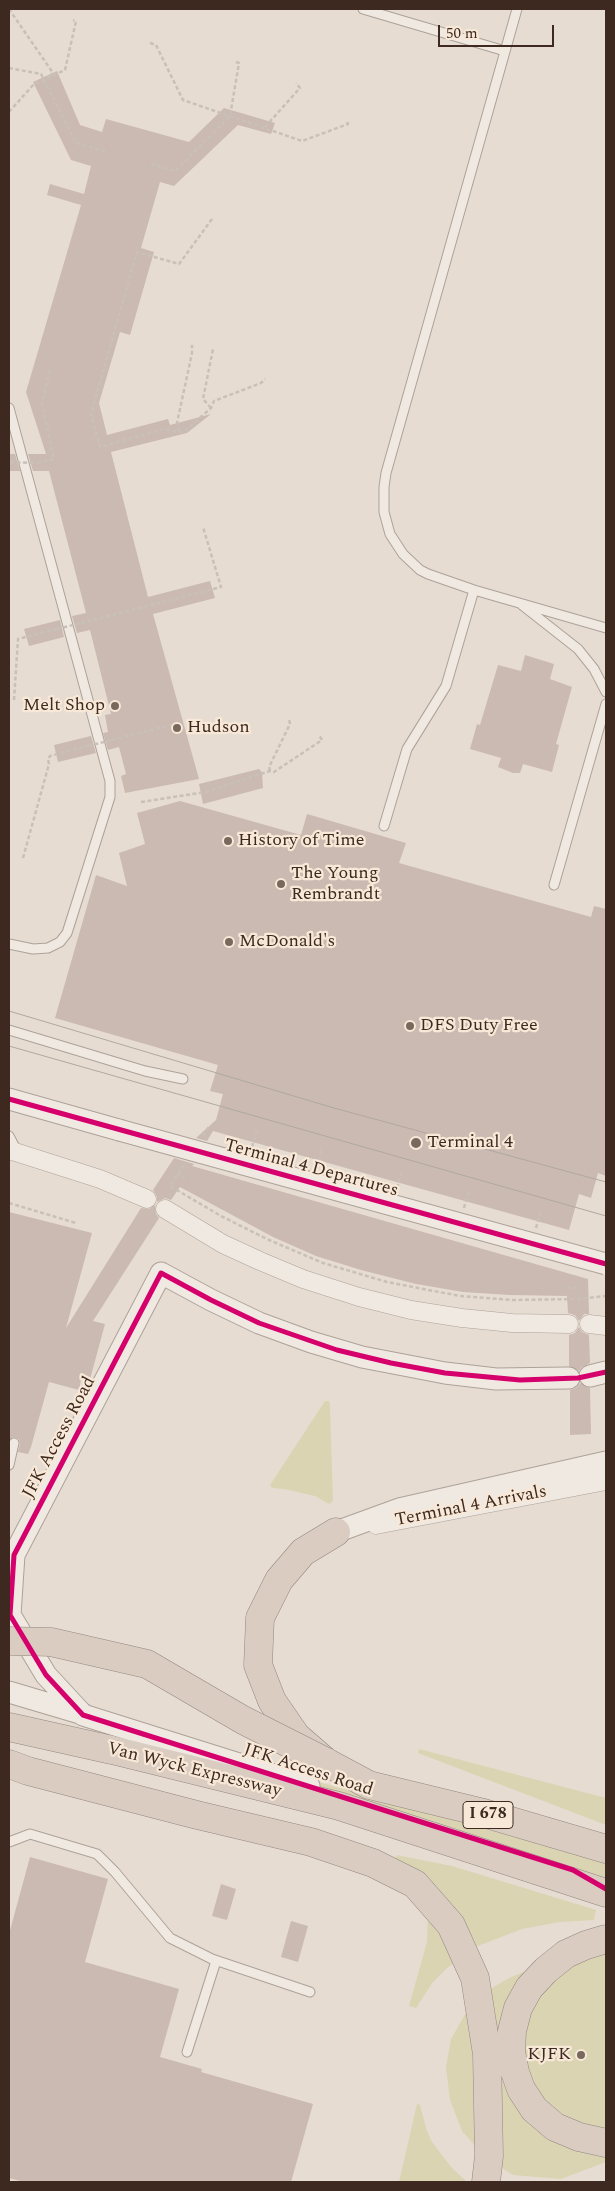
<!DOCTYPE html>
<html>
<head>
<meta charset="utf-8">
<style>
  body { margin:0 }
  #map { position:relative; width:615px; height:2191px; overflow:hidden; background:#e7dcd1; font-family:Spectral,serif }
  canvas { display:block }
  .frame { position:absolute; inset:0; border:10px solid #3d291f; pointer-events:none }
  .scale { position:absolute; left:438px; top:25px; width:116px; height:22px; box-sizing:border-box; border:2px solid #3d291f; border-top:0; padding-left:6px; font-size:15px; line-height:18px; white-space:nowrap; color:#3d291f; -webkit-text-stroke:4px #f8e8d7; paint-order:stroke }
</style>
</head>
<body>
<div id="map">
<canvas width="615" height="2191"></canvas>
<div class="frame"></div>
<div class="scale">50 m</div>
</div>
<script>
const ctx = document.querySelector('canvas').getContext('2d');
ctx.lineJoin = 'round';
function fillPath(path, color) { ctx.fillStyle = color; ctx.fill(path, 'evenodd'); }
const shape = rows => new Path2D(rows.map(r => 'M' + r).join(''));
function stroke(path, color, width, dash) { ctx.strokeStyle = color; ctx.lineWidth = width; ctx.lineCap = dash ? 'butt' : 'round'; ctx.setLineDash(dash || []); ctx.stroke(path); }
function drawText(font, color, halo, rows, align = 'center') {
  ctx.font = font + ' Spectral,serif'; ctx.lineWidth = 4.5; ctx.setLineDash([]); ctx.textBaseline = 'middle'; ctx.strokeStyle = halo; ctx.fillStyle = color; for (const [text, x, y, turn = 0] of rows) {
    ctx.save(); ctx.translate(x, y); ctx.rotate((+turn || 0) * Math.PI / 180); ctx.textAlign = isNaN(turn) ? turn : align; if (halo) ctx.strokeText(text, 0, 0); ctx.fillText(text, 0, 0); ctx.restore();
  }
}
fillPath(shape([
  [325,1401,329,1401,330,1406,333,1501,329,1504,315,1496,284,1489,272,1488,270,1485],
  [9,1695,582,1856,606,1863,606,1882,9,1704],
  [419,1749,606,1798,606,1825,418,1753],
  [397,1855,452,1866,596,1910,594,1920,560,1922,522,1929,478,1946,447,1968,433,1982,416,2008,409,2006,427,1942,428,1910,395,1858],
  [606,1954,606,2162,561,2179,513,2175,485,2157,462,2131,450,2100,446,2067,451,2039,468,2009,487,1991,509,1978,540,1965,582,1956],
  [417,2104,420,2105,427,2131,432,2142,452,2168,467,2182,399,2182]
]), '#dad4b3');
fillPath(shape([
  [57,71,80,125,102,132,106,119,189,142,224,108,275,123,271,134,238,125,174,186,160,182,141,248,154,252,130,335,120,332,99,403,107,435,168,419,170,425,211,414,187,433,111,452,148,597,210,581,215,598,153,614,199,779,125,793,121,776,126,774,119,747,108,750,103,733,108,732,105,715,111,714,90,630,77,633,72,616,86,613,49,471,33,471,28,454,46,454,26,392,81,205,47,195,50,184,84,194,91,166,71,160,33,82],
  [9,454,15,454,20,471,9,471],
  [60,620,64,637,29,646,24,629],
  [525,655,554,664,550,679,572,687,556,744,559,745,552,772,523,764,520,773,513,773,498,767,501,758,470,749,477,724,480,725,498,665,521,671],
  [91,736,96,753,58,762,54,745],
  [259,769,262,772,263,788,203,804,199,784],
  [180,801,301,835,307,814,406,843,399,863,591,917,594,906,606,909,606,1176,598,1173,591,1198,579,1194,569,1230,213,1131,207,1141,196,1138,216,1120,223,1094,210,1091,218,1065,55,1018,96,875,127,886,119,853,145,844,137,813],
  [174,1158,194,1164,192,1166,588,1279,589,1314,584,1314,579,1321,575,1315,568,1313,567,1296,510,1295,463,1292,416,1284,361,1270,316,1256,273,1237,180,1187,171,1200,165,1198,157,1202,157,1197,153,1190],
  [155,1205,156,1214,159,1218,93,1321,105,1324,89,1383,81,1380,79,1390,49,1382,31,1447,28,1454,18,1452,20,1444,19,1439,13,1437,9,1440,9,1212,92,1233,66,1328,141,1208,149,1209],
  [579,1327,582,1332,589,1335,590,1363,582,1367,579,1371,569,1366,569,1335,575,1333],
  [580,1383,590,1388,591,1434,570,1435,570,1390,576,1388],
  [30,1857,108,1879,85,1962,179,1989,160,2057,202,2069,201,2072,313,2104,291,2182,24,2182,9,2178,9,1934],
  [221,1884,236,1889,227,1920,212,1916],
  [291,1921,308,1926,298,1962,281,1957]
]), '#cbbab1');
const service = shape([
  [363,9,505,51],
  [517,9,386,473,384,487,384,512,390,534,403,554,420,570,428,574,474,590,606,628],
  [9,408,110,781,110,797,67,933,60,942,48,948,33,949,9,944],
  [522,605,578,649,594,669,606,692],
  [384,826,407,749,446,686,474,590],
  [554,885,606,704],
  [9,1030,145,1071,183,1079],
  [9,1136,17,1151],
  [9,1465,14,1443],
  [9,1842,30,1834,97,1854,115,1872,170,1938,212,1959,310,1992],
  [187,2052,216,1961]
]);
const minor = shape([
  [9,1150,100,1179,147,1199],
  [165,1209,223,1244,260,1261,303,1279,359,1297,411,1310,462,1318,512,1323,569,1324],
  [589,1324,606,1326],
  [376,1525,606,1481]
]);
const tertiary = shape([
  [9,1099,119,1130],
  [590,1376,606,1372],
  [336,1532,399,1509,606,1462],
  [9,1692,83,1714],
  [309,1786,83,1715,46,1675,10,1615,14,1555,161,1273,211,1300,259,1323,311,1342,362,1357,445,1373,496,1379,569,1378]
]);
const motorway = shape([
  [336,1532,303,1552,279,1580,260,1618,258,1665,272,1701,296,1736,326,1762,369,1785,480,1812,606,1849],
  [9,1727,112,1750,339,1806,606,1893],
  [9,1764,28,1771,197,1815,311,1842,373,1863,415,1884,451,1925,475,1978,487,2054,489,2156,486,2182],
  [606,1939,586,1945,566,1954,546,1970,529,1988,518,2008,512,2031,511,2052,515,2072,521,2089,534,2109,555,2127,579,2137,606,2143]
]);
stroke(service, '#ada299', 11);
stroke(minor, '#ada299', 19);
stroke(tertiary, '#ada299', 23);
stroke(motorway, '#928780', 29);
stroke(shape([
  [9,9,53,73,47,79],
  [150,43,156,45,183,100,302,141,348,124,347,120],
  [9,68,41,74,76,143,107,152],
  [9,112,34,84,65,70,76,21,73,20],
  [265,127,300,88,296,83],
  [151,164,175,171,230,116,239,63,236,62],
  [212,219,179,264,137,252,91,414,100,447,164,429,179,432,186,430,211,408,214,401,261,383,265,379],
  [211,408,203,399,213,349],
  [179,431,177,423,192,353,192,345],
  [37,463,54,459,42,403,50,369],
  [81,623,221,587,203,527],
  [14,700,18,639,57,629],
  [112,740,175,724],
  [270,771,269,767,290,724,289,719],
  [141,802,206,792,270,771,274,772,322,740,319,735],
  [23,858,49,764,48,759,50,756,88,746],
  [203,1136,210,1125],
  [252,1147,257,1130],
  [184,1165,170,1186,221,1216,269,1240,323,1263,387,1282,460,1296,512,1300,577,1299,606,1296],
  [317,1167,322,1147],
  [177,1175,185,1178],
  [397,1188,402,1170],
  [9,1203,76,1223],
  [464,1208,469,1190],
  [536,1228,541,1210],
  [567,1287,577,1288]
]), '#c8c0b9', 2.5, [4, 2.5]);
stroke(service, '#f0e9e2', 9);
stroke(minor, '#f0e9e2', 18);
stroke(tertiary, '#f0e9e2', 21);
stroke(motorway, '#daccc1', 28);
stroke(shape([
  [9,1011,334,1108,606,1182],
  [9,1046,606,1216]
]), '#afa8a2', 1);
const tertiaryBridge = shape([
  [119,1130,606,1264]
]);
const motorwayBridge = shape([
  [9,1641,51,1642,147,1664,243,1720,326,1762]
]);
stroke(tertiaryBridge, '#ada299', 23, []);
stroke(motorwayBridge, '#928780', 29, []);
stroke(shape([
  [10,462,37,463],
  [57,629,81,623],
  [88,746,112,740]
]), '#c8c0b9', 2.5, [4, 2.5]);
stroke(tertiaryBridge, '#f0e9e2', 21);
stroke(motorwayBridge, '#daccc1', 28);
stroke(shape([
  [9,1099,606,1264],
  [606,1372,578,1378,520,1380,445,1373,391,1363,337,1350,259,1323,211,1300,161,1273,14,1555,10,1615,46,1675,83,1715,573,1870,606,1889]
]), '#d6006c', 5);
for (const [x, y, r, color] of [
  [115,706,5,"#78685d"],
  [177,728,5,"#78685d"],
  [228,841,5,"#78685d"],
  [281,884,5,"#78685d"],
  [229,942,5,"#78685d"],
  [410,1026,5,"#78685d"],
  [416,1143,6,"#78685d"],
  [581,2055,5,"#78685d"]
]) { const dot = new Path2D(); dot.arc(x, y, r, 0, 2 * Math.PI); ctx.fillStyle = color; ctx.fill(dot); stroke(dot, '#f8e8d7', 2); }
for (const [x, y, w] of [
  [488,1815,50]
]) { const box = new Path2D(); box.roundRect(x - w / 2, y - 13.5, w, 27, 4); ctx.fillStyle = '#f8e8d7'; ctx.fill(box); stroke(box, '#3d291f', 1); }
drawText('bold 16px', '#3d291f', null, [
  ["I 678",488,1815]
]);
drawText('18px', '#3d291f', '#f8e8d7', [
  ["Melt Shop",105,706,"right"],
  ["Hudson",187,728],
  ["History of Time",238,841],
  ["The Young",291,874],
  ["Rembrandt",291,895],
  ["McDonald's",239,942],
  ["DFS Duty Free",420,1026],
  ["Terminal 4",427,1143],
  ["KJFK",571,2055,"right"]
], 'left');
drawText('18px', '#3d291f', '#f8e8d7', [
  ["Terminal 4 Departures",311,1169,15],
  ["JFK Access Road",60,1438,-62],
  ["Terminal 4 Arrivals",471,1507,-11],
  ["Van Wyck Expressway",194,1771,14],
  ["JFK Access Road",308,1771,18]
]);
</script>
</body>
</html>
